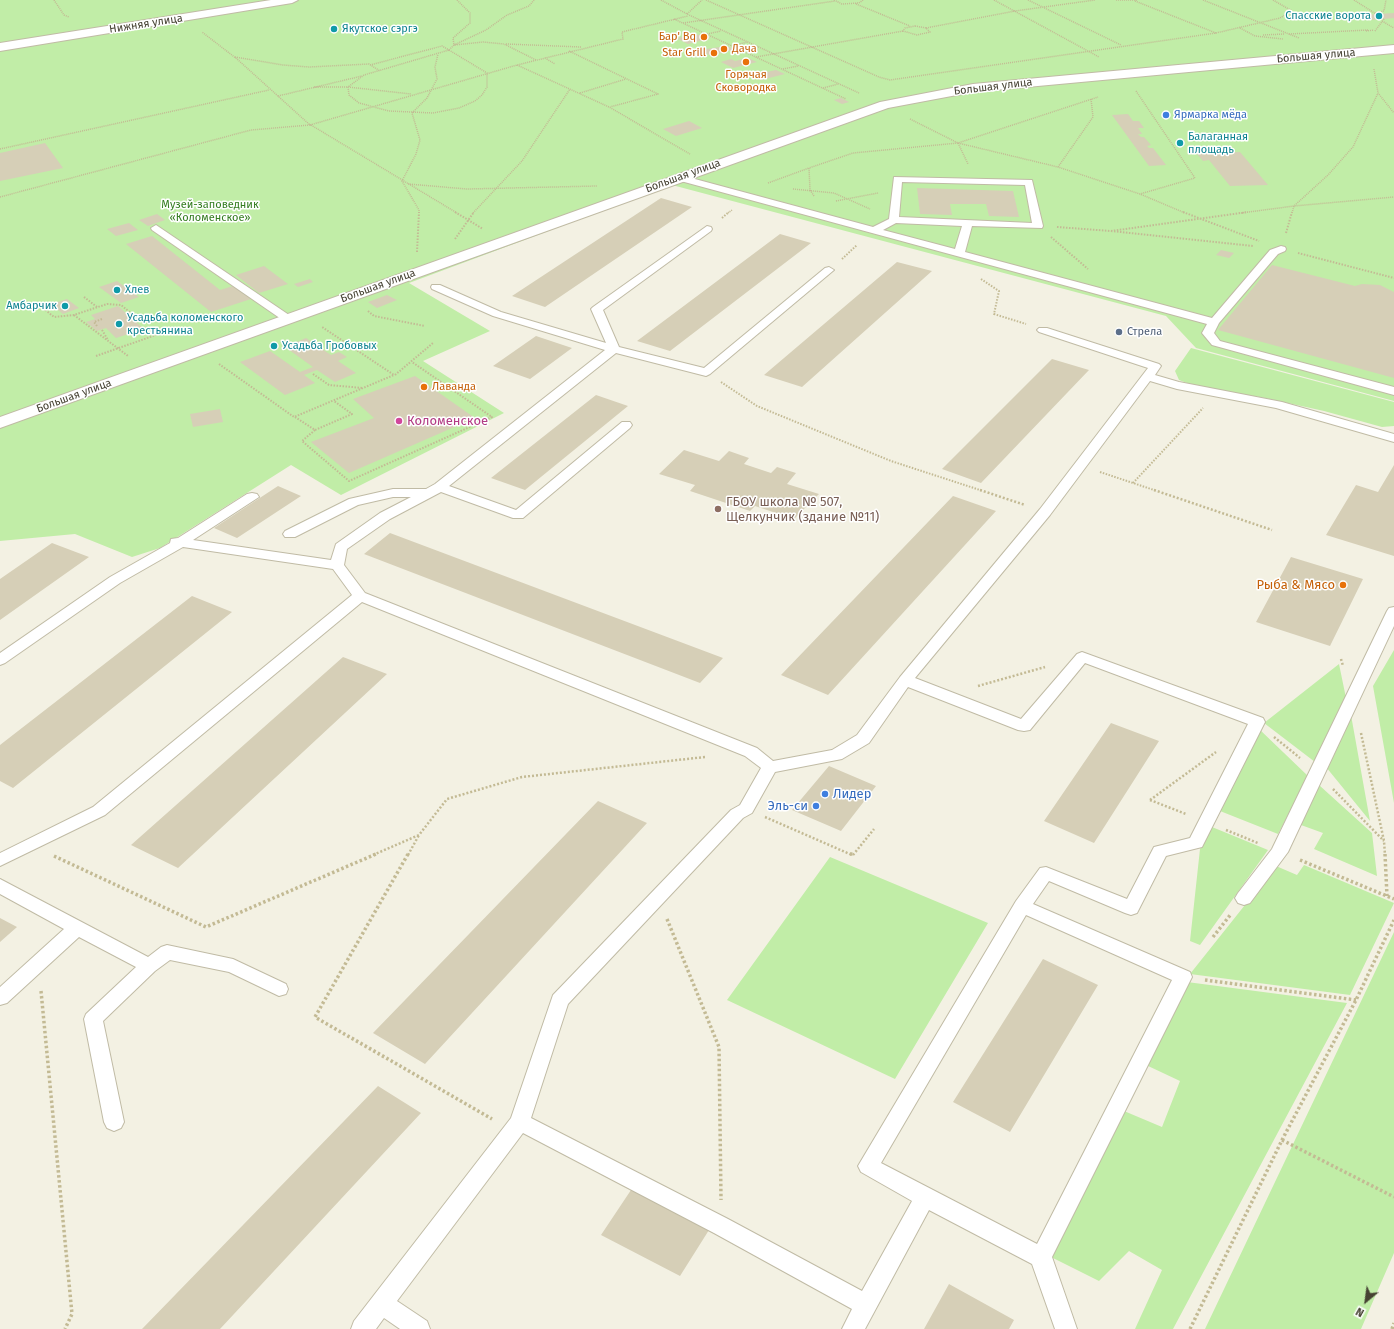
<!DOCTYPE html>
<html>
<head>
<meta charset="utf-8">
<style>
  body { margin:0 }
  #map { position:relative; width:1394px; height:1329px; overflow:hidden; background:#f3f1e3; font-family:"Fira Sans",sans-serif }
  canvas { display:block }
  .north { position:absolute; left:1346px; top:1281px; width:40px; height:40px; -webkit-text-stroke:3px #fff; paint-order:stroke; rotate:209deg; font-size:11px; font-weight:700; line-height:16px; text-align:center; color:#464233 }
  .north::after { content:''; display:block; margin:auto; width:14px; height:18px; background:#464233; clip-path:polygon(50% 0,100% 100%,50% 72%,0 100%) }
</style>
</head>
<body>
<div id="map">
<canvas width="1394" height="1329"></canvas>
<div class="north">N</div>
</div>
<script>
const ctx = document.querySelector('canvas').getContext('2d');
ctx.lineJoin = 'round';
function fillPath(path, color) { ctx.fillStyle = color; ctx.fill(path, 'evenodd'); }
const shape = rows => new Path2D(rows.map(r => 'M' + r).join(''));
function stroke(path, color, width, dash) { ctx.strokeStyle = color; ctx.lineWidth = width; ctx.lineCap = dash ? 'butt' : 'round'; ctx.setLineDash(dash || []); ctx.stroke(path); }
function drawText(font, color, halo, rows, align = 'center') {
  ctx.font = font + ' "Fira Sans",sans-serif'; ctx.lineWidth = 3; ctx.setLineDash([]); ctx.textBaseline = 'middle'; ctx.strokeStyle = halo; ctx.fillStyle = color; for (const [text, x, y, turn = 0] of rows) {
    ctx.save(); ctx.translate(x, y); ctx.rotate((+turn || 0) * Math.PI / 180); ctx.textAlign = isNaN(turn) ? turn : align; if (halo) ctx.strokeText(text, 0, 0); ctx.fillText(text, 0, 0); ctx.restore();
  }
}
fillPath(shape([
  [0,0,1394,0,1394,401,1196,348,1166,316,672,185,409,283,490,331,423,361,504,413,341,495,291,465,160,548,132,557,75,534,0,541],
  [1191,348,1394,402,1394,426,1382,427,1324,411,1265,398,1195,386,1179,380,1175,371],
  [1394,650,1394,803,1373,686],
  [1339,664,1346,698,1315,762,1264,723],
  [1351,715,1370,821,1326,767],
  [1258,728,1308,776,1278,834,1220,811],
  [1319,785,1372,833,1377,876,1314,849,1323,833,1301,825],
  [1212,827,1268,850,1200,945,1190,941,1200,849],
  [830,857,988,923,895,1079,727,1000],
  [1304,865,1394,903,1350,995,1190,974,1276,866,1297,875],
  [1394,932,1394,1253,1361,1329,1205,1329],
  [1187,982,1347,1003,1173,1329,1135,1329,1162,1270,1129,1251,1099,1281,1047,1255,1124,1111,1162,1127,1180,1081,1146,1065]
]), '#c1eda7');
fillPath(shape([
  [1394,13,1394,18,1384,19,1369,20,1361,15],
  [703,34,711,38,688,44,676,38],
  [727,46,735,49,711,56,699,50],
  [748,58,757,62,733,68,721,62,731,59,735,61],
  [776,70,785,74,761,80,748,74,758,71,762,73],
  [841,98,849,102,842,104,834,100],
  [1128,114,1133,121,1139,121,1144,128,1138,128,1142,134,1138,134,1141,137,1144,137,1151,145,1147,146,1149,148,1153,148,1166,165,1149,166,1112,115],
  [689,121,702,128,676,136,663,129],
  [45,143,63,168,0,181,0,153],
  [1240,152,1268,185,1230,186,1209,160,1203,161,1197,154],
  [917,188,1013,191,1019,217,989,216,986,204,950,204,952,215,920,214],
  [661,198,692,207,545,307,512,296],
  [157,214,165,220,148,226,139,220],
  [129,223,138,230,116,236,107,229],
  [780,234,811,243,670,351,637,341],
  [152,236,220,290,233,286,251,299,211,312,126,244],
  [1221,250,1234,253,1229,258,1216,255],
  [897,262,932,271,802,387,764,375],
  [1272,265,1355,286,1362,284,1380,285,1394,292,1394,378,1218,330],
  [264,266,288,284,259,293,236,275],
  [310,279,313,282,298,287,294,284],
  [117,281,139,297,121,303,99,287],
  [387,295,397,300,377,308,368,302],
  [67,299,79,308,63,314,51,304],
  [118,306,144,329,116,338,106,328,97,331,86,322,95,319,91,315],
  [536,336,572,348,530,379,493,366],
  [306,338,331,355,339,352,347,357,338,361,356,373,335,382,317,370,304,375,315,383,285,395,240,362,270,351,300,372,313,367,285,347],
  [1052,359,1089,370,981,483,942,469],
  [415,376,475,418,349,473,311,442,374,418,353,399],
  [596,395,628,406,525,490,491,478],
  [220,409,223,422,193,427,190,414],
  [684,450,719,461,729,451,749,458,744,464,771,473,777,467,796,473,787,484,819,494,794,519,755,506,750,511,690,491,695,485,659,474],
  [1394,465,1394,556,1326,535,1356,485,1378,492],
  [278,486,301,496,237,538,214,528],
  [953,496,996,511,828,695,781,675],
  [390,533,723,658,700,683,364,554],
  [52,543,89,557,0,620,0,579],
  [1291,557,1363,579,1330,646,1256,622],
  [192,596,232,612,13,788,0,781,0,745],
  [343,657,387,674,178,868,131,845],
  [1111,723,1159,741,1094,843,1044,821],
  [829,766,876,786,841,831,792,810],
  [598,801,647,823,425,1064,373,1033],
  [0,918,17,927,0,942],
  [1043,959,1098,985,1010,1132,953,1102],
  [378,1086,421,1113,220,1329,142,1329],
  [631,1190,709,1230,680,1276,601,1235],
  [949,1284,1014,1320,1009,1329,924,1329]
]), '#d6cfb7');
const service = shape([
  [680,175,873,227,889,219,894,177,1032,180,1043,226,1042,228,972,226,965,252,1212,318,1270,250,1281,246,1285,247,1286,249,1285,251,1278,254,1219,323,1214,333,1220,341,1394,387,1394,395,1212,345,1202,333,1207,324,677,180,675,178,680,175],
  [902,182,1025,185,1032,223,899,217,902,182],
  [896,223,962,226,955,249,883,230,896,223],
  [156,225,292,317,294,319,292,321,284,321,152,230,151,228,156,225],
  [707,226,711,227,712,229,711,231,603,310,619,347,704,368,825,268,829,267,834,270,710,374,706,376,616,353,449,486,516,510,622,422,630,422,632,425,630,428,523,518,513,518,441,492,390,519,347,549,344,565,365,593,757,748,773,761,832,750,857,735,900,677,1040,509,1148,368,1039,332,1037,330,1039,328,1047,328,1159,364,1161,366,1155,375,1179,382,1282,402,1394,434,1394,442,1276,408,1177,389,1150,381,1050,515,915,678,1021,719,1077,654,1082,652,1263,718,1265,722,1202,847,1166,856,1137,913,1131,915,1125,913,1049,881,1033,904,1190,972,1192,977,1052,1257,1077,1329,1055,1329,1032,1264,929,1210,865,1329,842,1329,852,1309,714,1233,523,1133,397,1301,427,1321,430,1329,400,1329,384,1318,376,1329,351,1329,354,1321,511,1118,553,995,731,810,740,805,761,768,745,756,362,602,105,815,0,866,0,853,93,807,352,595,333,569,183,547,120,583,5,663,0,665,0,653,110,577,170,543,171,539,178,538,247,494,252,493,257,494,259,497,193,540,331,560,336,544,380,513,411,497,393,497,358,505,295,537,285,537,283,534,285,531,349,499,393,489,426,489,435,484,605,350,493,316,432,289,431,287,432,285,440,285,501,312,606,343,591,309,593,307,707,226],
  [1085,663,1248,724,1190,838,1154,847,1127,899,1046,867,1040,868,1016,901,858,1166,861,1172,912,1201,862,1291,728,1219,531,1118,568,1004,743,818,752,813,775,772,842,759,869,743,908,687,1018,730,1024,731,1030,730,1085,663],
  [1026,915,1172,980,1037,1244,881,1163,1026,915],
  [1394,607,1394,626,1288,852,1250,903,1244,905,1238,903,1235,898,1238,893,1272,849,1387,611,1389,608,1394,607],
  [0,879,148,957,161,947,167,945,233,959,286,984,288,989,286,994,279,996,229,972,170,960,155,971,103,1021,124,1122,121,1128,114,1131,107,1128,104,1122,84,1019,86,1014,136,967,79,937,7,1003,0,1005,0,987,64,929,0,894,0,879]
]);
const pedestrian = shape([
  [271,0,298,0,292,3,0,51,0,43,271,0],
  [1394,45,1394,53,973,92,888,108,0,428,0,417,880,102,973,84,1394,45]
]);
stroke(service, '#c0bba5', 2);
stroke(pedestrian, '#c0bba5', 2);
stroke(shape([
  [54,0,64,15,69,17],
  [457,0,470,13,470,23,453,38,454,45,486,30,507,15,529,6,534,0],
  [661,0,689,15,859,93],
  [706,0,879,77,890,80,1216,33,1280,18,1292,11],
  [834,0,842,4,859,3,863,0],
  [994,0,1099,57],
  [1028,0,1121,45],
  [1116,0,1138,0],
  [1203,0,1299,38],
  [1273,0,1292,11],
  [1354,0,1376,14],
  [1135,1,1216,33],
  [856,4,910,26],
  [1375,13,1384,11,1386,0],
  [687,14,702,0],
  [674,19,846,99],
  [1382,21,1394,28],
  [683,23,835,1],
  [915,26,926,28,930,32,917,35,903,31,905,28,915,26],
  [926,28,1015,11,1095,0],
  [1240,28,1255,36,1283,39],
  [1366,31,1374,30],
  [1375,31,1384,19],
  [707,34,721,31],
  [1289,34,1368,30],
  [1263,35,1284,34],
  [506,44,581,47],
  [732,46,747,42],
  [449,50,487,73,487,87,482,95,475,101,459,108,433,113,389,111,359,103,349,95,348,87,364,75,449,50],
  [449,50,454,45,483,42,504,44,536,60],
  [569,51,658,94,610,107],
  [235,57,283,65,309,67,369,64,380,71],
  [756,57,903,31],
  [545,58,555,64],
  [370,65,442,46,449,50],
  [517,65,609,107,690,154],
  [783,69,798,66],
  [1374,69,1378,93,1394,113],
  [314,87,348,87,411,94],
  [823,88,838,84],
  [1136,91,1195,178,1140,194],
  [580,93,626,79],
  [278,96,362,76],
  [910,119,958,143,1058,167,1140,194,1185,213],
  [310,125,517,65,623,39,622,32,688,16],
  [311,125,457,213],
  [958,143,968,164],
  [0,149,269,90],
  [1058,167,1093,117,1091,99],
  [768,183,809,168],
  [408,184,467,189,597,186],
  [793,189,834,193,870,209],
  [814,196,810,190,809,168,853,153,958,143,1098,97],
  [0,197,251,130,310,125,237,59,202,32],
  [836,201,878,193],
  [419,213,419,210,402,181,416,154,420,140,412,113,427,98,437,79,435,67,438,54],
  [473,213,522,161,570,89],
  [728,213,732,210],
  [1241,213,1294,206,1394,197],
  [1292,213,1294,206,1328,175,1353,147,1378,93]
]), '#c3ba94', 1.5, [1, 1]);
stroke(shape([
  [455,212,483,229],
  [1183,212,1259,241],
  [722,218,729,212],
  [1057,227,1111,231,1248,212],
  [1111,231,1253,246],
  [1286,233,1292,212],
  [1051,237,1088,269],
  [455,239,474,212],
  [417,252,419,212],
  [1298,253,1394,278],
  [842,259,857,245],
  [981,279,999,291,994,314,1026,324],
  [84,297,97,307],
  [43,308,54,317,74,315,107,304,121,305,132,314,128,315],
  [368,311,374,316,425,326],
  [74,315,128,356],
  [97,326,94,322,102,319],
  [102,330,108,340],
  [96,356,170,330],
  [219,364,294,417,394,375,322,327],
  [313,374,329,385,363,388],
  [395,375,433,343],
  [721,382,757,406,891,461,983,491],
  [295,417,315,430,352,414,334,401],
  [315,430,302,441,349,481,492,417,412,362],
  [1100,472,1157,491],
  [1133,483,1203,408]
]), '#c3ba94', 2, [1.5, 1.5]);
stroke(shape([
  [980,490,1025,505],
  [1154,490,1272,530],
  [1341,659,1343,666],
  [978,686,1045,667],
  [1361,733,1384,841,1385,855],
  [1274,737,1300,758],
  [1333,789,1384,841],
  [1150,800,1216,752],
  [1150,800,1186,814],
  [765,817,852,855],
  [1226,830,1258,843],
  [373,855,419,835,447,799,522,777,705,757],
  [408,855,419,835],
  [853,855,874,829]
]), '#c3ba94', 2.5, [2, 2]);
stroke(shape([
  [408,854,315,1017,492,1119],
  [850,854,854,854],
  [1385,854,1387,896],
  [54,856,206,927,376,854],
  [1300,860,1394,899],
  [667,919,719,1047,721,1200],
  [1213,937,1231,914],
  [1205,980,1356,1000],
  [41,991,72,1314,65,1329],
  [1282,1140,1394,1197],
  [1190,1329,1282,1140,1356,1000,1394,920],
  [1392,1329,1394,1323]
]), '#c3ba94', 3.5, [2.5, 2.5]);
fillPath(service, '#fff');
fillPath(pedestrian, '#fff');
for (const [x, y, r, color] of [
  [1379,16,4,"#0f9aa8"],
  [334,29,4,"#0f9aa8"],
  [704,37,4,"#e8710a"],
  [724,49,4,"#e8710a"],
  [714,53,4,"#e8710a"],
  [746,62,4,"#e8710a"],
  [1166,115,4,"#3f7fe0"],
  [1180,143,4,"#0f9aa8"],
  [117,290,4,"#0f9aa8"],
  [65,306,4,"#0f9aa8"],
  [119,324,4,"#0f9aa8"],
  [1119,332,4,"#5c6f8a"],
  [274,346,4,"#0f9aa8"],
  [424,387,4,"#e8710a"],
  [399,421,4,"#d1479c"],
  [718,509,4,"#8d6e63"],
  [1343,585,4,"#e8710a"],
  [825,794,4,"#3f7fe0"],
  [816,806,4,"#3f7fe0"]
]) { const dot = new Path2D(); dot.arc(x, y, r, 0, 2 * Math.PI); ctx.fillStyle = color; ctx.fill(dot); stroke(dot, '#fff', 1.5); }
drawText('11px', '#0d838f', '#fff', [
  ["Спасские ворота",1371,16,"right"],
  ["Якутское сэргэ",342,29],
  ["Балаганная",1188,137],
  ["площадь",1188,150],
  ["Хлев",125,290],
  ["Амбарчик",57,306,"right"],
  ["Усадьба коломенского",127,318],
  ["крестьянина",127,331],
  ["Усадьба Гробовых",282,346]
], 'left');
drawText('11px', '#464233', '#fff', [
  ["Нижняя улица",146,24,-9],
  ["Большая улица",1316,56,-5],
  ["Большая улица",993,87,-7],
  ["Большая улица",683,176,-20],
  ["Большая улица",378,286,-20],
  ["Большая улица",74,396,-20]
]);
drawText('11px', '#c56008', '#fff', [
  ["Бар' Bq",696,37],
  ["Дача",732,49,"left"],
  ["Star Grill",706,53],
  ["Горячая",746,75,"center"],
  ["Сковородка",746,88,"center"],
  ["Лаванда",432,387,"left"]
], 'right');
drawText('11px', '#366cbe', '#fff', [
  ["Ярмарка мёда",1174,115]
], 'left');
drawText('11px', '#347d20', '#fff', [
  ["Музей-заповедник",210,205],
  ["«Коломенское»",210,218]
]);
drawText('11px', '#4e5e75', '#fff', [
  ["Стрела",1127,332]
], 'left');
drawText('13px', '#b23c85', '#fff', [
  ["Коломенское",407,421]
], 'left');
drawText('13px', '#785e54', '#fff', [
  ["ГБОУ школа № 507,",726,502],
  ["Щелкунчик (здание №11)",726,517]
], 'left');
drawText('13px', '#c56008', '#fff', [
  ["Рыба & Мясо",1335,585]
], 'right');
drawText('13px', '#366cbe', '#fff', [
  ["Лидер",833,794],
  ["Эль-си",808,806,"right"]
], 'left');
</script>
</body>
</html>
